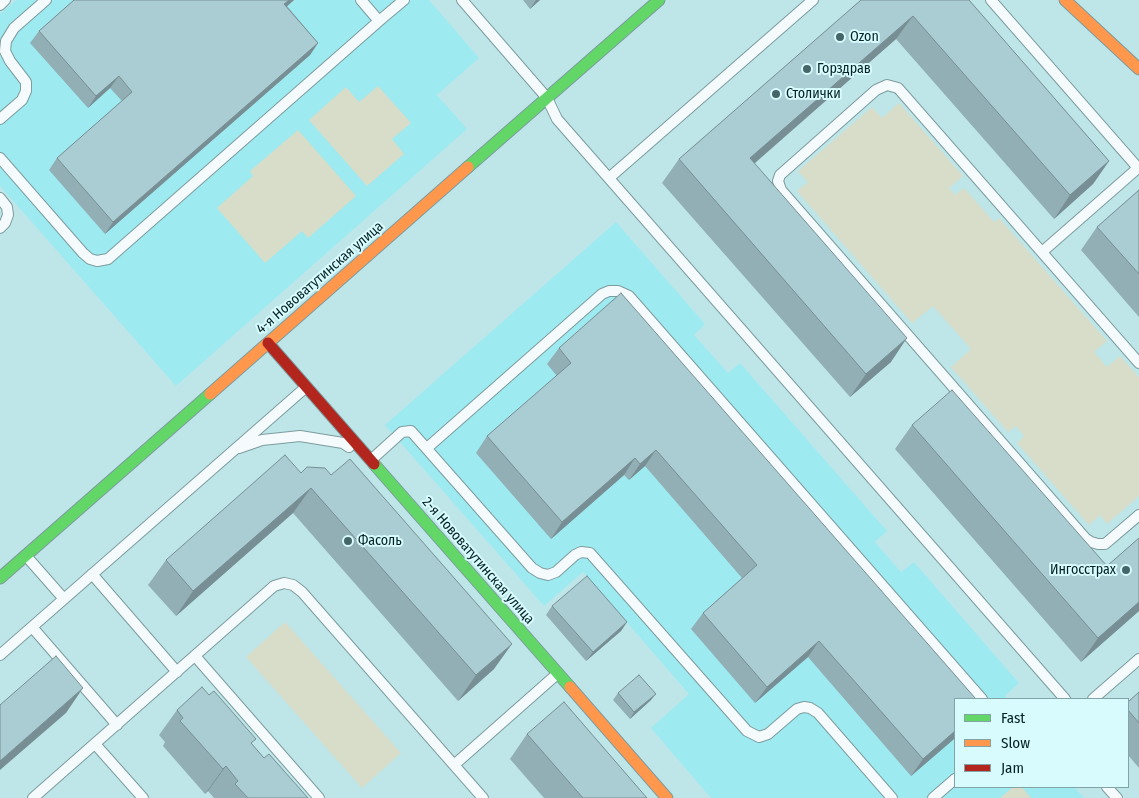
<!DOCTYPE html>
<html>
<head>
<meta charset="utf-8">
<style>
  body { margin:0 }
  #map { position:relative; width:1139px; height:798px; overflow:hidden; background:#bee6e9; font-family:"Fira Sans Condensed",sans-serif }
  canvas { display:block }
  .legend { position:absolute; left:954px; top:698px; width:175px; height:90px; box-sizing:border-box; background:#d8fbfe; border:1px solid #83a4a7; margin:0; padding:6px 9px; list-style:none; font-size:15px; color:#032124 }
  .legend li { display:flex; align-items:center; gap:10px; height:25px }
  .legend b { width:25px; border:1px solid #83a4a7 }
</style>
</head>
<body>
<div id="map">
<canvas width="1139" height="798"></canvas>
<ul class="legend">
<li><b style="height:6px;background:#63d668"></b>Fast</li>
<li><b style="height:6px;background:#ff974d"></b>Slow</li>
<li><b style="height:6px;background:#b3261e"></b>Jam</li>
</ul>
</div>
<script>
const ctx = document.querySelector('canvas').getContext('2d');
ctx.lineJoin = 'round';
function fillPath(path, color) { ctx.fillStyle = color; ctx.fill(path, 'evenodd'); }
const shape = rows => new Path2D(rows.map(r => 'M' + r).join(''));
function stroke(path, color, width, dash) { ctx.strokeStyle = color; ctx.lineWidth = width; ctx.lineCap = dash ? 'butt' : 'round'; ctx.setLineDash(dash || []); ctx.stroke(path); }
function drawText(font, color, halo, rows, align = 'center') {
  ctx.font = font + ' "Fira Sans Condensed",sans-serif'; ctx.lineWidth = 4; ctx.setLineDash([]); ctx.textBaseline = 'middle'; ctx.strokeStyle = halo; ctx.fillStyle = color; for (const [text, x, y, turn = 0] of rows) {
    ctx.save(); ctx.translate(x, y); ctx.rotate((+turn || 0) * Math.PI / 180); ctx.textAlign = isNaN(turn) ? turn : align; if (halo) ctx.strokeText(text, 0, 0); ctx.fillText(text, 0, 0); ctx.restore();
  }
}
fillPath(shape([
  [16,0,429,0,479,58,437,95,467,129,176,386,0,186,0,14],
  [616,222,705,324,694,335,728,373,740,363,887,531,875,542,901,572,914,562,1019,683,1005,696,1008,699,955,699,955,787,1074,787,1084,798,711,798,651,728,689,694,583,572,544,606,385,425]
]), '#9eeaf1');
fillPath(shape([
  [378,86,411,123,392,139,404,154,367,186,309,120,346,87,359,102],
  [899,103,963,176,949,188,955,195,964,188,994,222,999,218,1107,341,1094,352,1107,367,1120,356,1139,377,1139,496,1107,524,1100,515,1089,525,1017,443,1024,436,1016,426,1008,432,951,367,971,349,933,306,912,323,797,191,808,182,798,171,872,107,882,118],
  [298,130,356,196,308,238,302,231,265,263,217,208,253,176,250,171],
  [285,622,401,753,362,788,246,657],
  [1013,787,1022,787,1031,798,1000,798]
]), '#d7ddc8');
const lane = shape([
  [462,0,547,98,557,119,1065,699],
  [991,0,1139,169],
  [0,5,5,0],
  [379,21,404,0],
  [0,119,22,100,26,91,26,82,10,61,5,51,6,41,14,28,46,0],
  [0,158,83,253,90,259,97,261,108,259,379,21,361,0],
  [609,178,813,0],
  [0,198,7,207,8,215,5,223,0,228],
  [1042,252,1138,168],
  [1139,363,898,88,887,85,876,90,780,175,778,181,781,190,1086,539,1091,542,1098,544,1105,544,1139,515],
  [239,448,262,440,300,436,343,443,349,447],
  [427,448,602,294,609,291,618,291,629,296,982,699],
  [371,460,402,432,411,431,532,568,540,573,548,575,556,572,575,555,581,552,590,553,747,731,759,737,768,734,797,709,804,707,810,708,818,713,892,798],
  [27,557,64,599],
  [92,574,177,672],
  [32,627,117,725],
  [0,655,305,388],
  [195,656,319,798],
  [1093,699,1139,659],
  [95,744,143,798],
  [454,765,556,675],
  [1107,787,1117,798],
  [33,798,274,586,284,583,293,585,302,592,483,798],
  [933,798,955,779]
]);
const fast = shape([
  [468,167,659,0],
  [374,464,570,687],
  [0,578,210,394]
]);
const slow = shape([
  [1065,0,1139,69],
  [210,394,468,167],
  [570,687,667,798]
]);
const jam = shape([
  [268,343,374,464]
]);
stroke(lane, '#7d9c9f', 12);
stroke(fast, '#7d9c9f', 13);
stroke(slow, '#7d9c9f', 13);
stroke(jam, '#7d9c9f', 13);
stroke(lane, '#f5fbfc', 10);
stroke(fast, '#63d668', 11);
stroke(slow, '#ff974d', 11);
stroke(jam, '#b3261e', 11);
fillPath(shape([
  [74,0,294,0,287,6,318,43,310,55,105,234,49,170,57,158,122,101,110,88,88,108,30,43,39,31],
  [523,0,540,0,530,9],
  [861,0,969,0,1109,161,1093,184,1054,219,896,39,754,164,891,362,850,397,662,183,679,159],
  [1139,190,1139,317,1081,250,1097,227],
  [559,348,955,699,954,739,911,776,808,657,755,703,691,629,703,613,742,578,645,466,629,480,624,475,551,539,476,453,487,436,557,376,547,364],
  [912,425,1107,566,1139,538,1139,611,1081,662,895,449],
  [301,473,494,669,458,701,293,513,176,616,148,585,166,560],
  [552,606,627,622,621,631,586,661,546,615],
  [1139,692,1139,768,1128,755,1128,702],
  [618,693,651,700,630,719,613,700],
  [177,710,252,744,264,758,308,798,214,798,208,791,205,794,163,746,165,742,159,735],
  [527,734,647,798,544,798,510,759]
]), '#92afb5');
fillPath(shape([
  [289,0,294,0,276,16,284,4],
  [536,0,540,0,530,9],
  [913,16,896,39,733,182,750,158],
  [318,43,310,55,105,234,113,222],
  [119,76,110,88,88,108,96,96],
  [1109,161,1093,184,1054,219,1070,195],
  [907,338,891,362,850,397,866,374],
  [656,450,645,466,629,480,640,464],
  [635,458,624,475,551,539,562,522],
  [311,488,293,513,176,616,193,591],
  [1139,602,1139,611,1081,662,1098,638],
  [627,622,621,631,586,661,593,652],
  [819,641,808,657,755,703,767,687],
  [512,644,494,669,458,701,476,675],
  [83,688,66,713,0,770,0,761],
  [656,694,651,700,630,719,634,712],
  [955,731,955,736,954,739,911,776,923,759],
  [226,766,208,791,205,794,223,769]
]), '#778f94');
const building = shape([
  [74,0,289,0,284,4,318,43,113,222,57,158,132,92,119,76,96,96,39,31,74,0],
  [861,0,969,0,1109,161,1070,195,913,16,750,158,907,338,866,374,679,159,861,0],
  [1139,190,1139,274,1097,227,1139,190],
  [621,293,976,699,955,699,955,731,923,759,819,641,767,687,703,613,757,565,656,450,640,464,635,458,562,522,487,436,571,363,559,348,621,293],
  [952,390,1107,566,1139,538,1139,602,1098,638,912,425,952,390],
  [285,455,301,473,307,467,325,468,331,475,350,459,512,644,476,675,311,488,193,591,166,560,285,455],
  [587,576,627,622,593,652,552,606,587,576],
  [56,656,83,688,0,761,0,705,56,656],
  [639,675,656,694,634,712,618,693,639,675],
  [202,687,209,695,214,691,256,739,251,743,264,758,269,754,308,798,248,798,235,784,238,781,226,766,223,769,180,721,183,718,177,710,202,687],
  [1139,692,1139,723,1128,710,1128,702,1139,692],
  [564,702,647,798,583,798,527,734,564,702]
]);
fillPath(building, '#aaccd3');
stroke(building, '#778f94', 1);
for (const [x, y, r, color] of [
  [840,37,5,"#446669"],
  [807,69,5,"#446669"],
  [776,94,5,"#446669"],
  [348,541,5,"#446669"],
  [1126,570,5,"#446669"]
]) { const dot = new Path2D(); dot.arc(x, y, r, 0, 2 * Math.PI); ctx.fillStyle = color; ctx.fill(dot); stroke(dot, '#d8fbfe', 2); }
drawText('14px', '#032124', '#d8fbfe', [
  ["Ozon",850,37],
  ["Горздрав",817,69],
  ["Столички",786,94],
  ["Фасоль",358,541],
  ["Ингосстрах",1116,570,"right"]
], 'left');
drawText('14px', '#032124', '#d8fbfe', [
  ["4-я Нововатутинская улица",320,278,-41],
  ["2-я Нововатутинская улица",478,561,49]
]);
</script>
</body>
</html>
